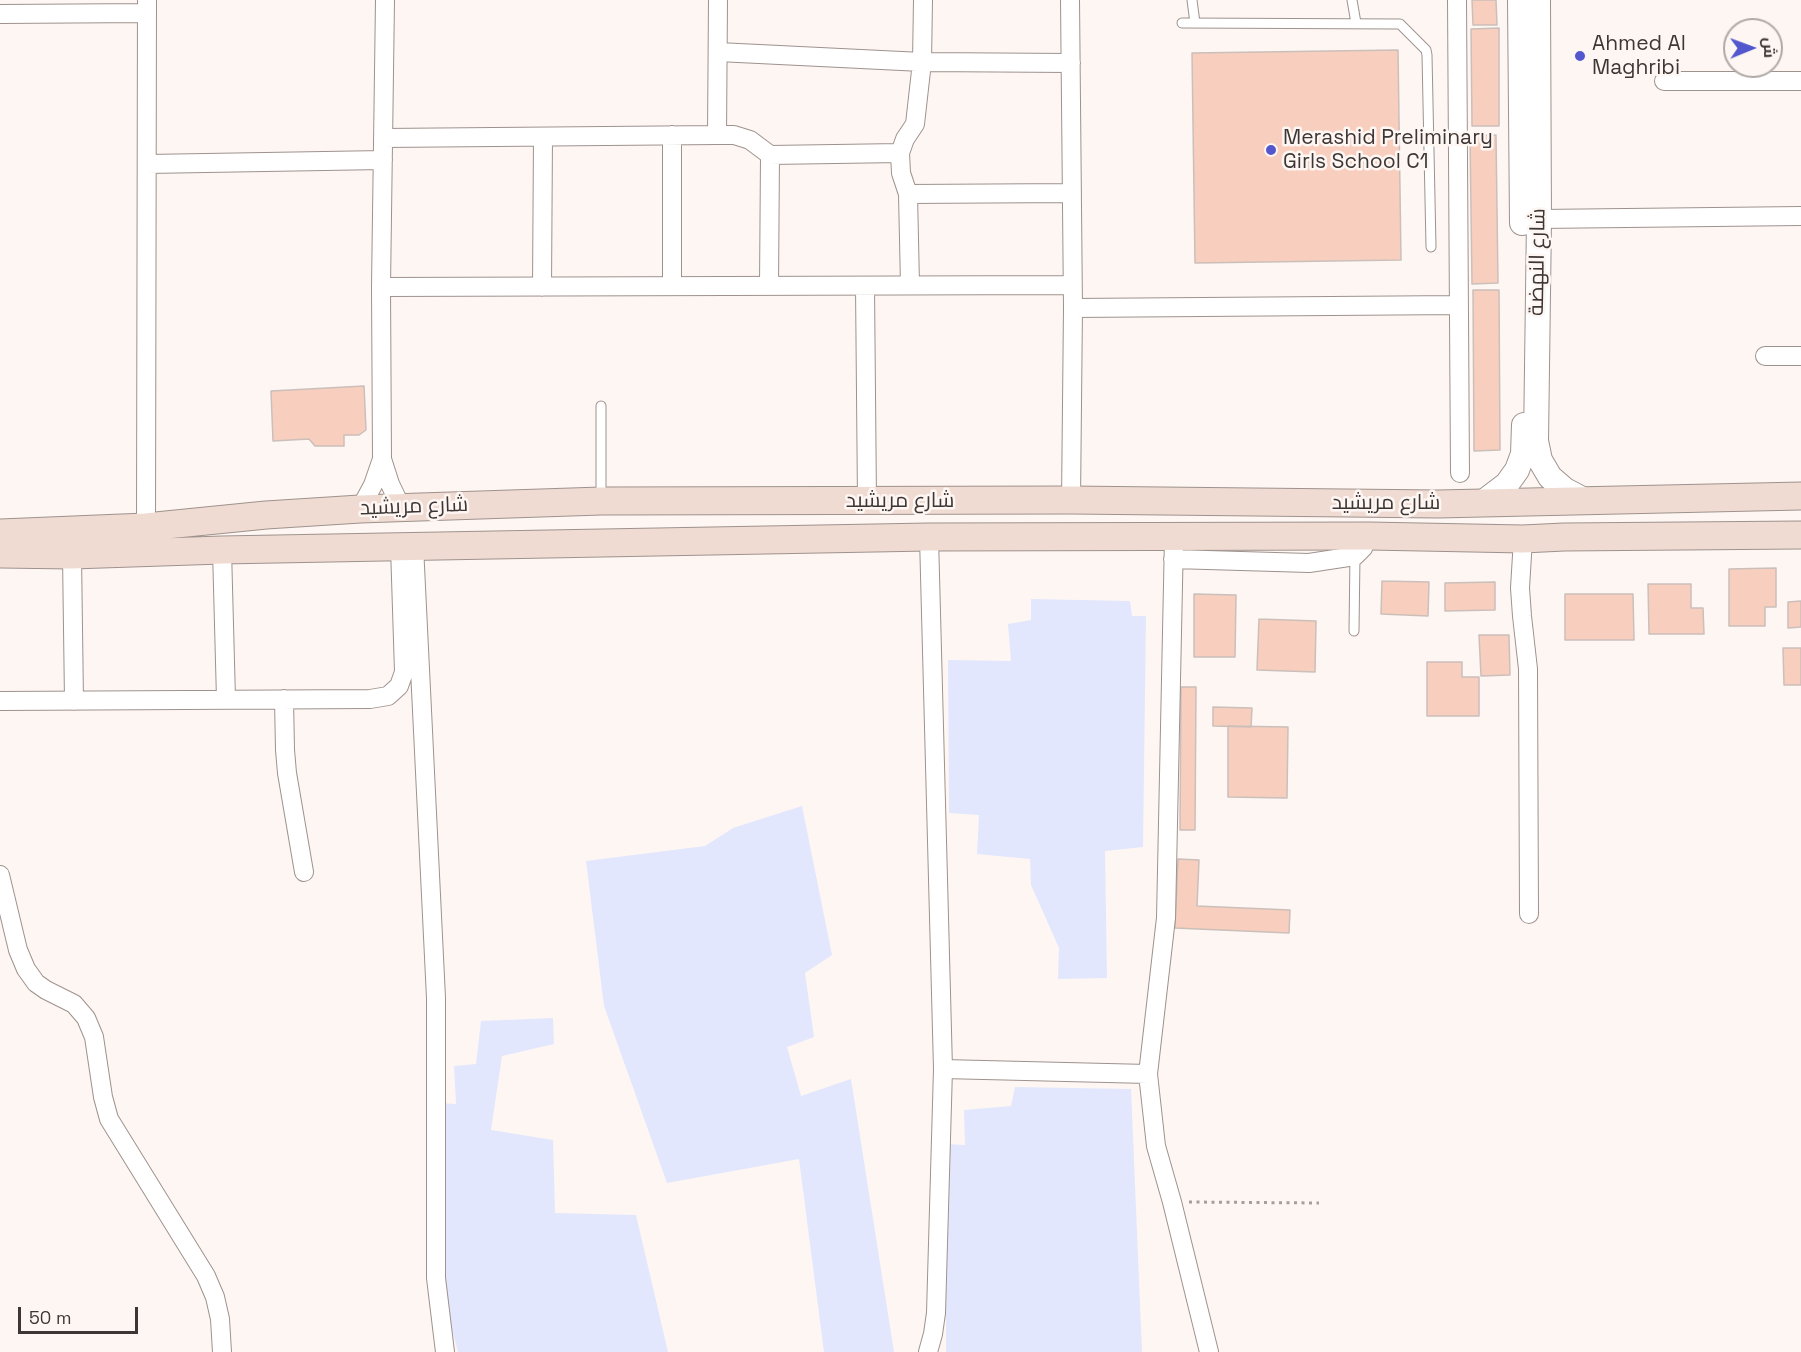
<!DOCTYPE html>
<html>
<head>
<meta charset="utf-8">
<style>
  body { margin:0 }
  #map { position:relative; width:1801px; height:1352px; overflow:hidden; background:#fef6f3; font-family:"Space Grotesk",Cairo,sans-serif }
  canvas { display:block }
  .north { position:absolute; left:1723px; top:18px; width:60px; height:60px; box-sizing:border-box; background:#fef6f3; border:2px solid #b0aaa7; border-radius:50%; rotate:89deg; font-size:16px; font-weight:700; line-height:24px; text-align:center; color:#3c3735 }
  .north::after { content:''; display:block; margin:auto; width:21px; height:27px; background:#5357ce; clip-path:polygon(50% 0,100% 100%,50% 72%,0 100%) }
  .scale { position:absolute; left:18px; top:1307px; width:120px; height:27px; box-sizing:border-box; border:3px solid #3c3735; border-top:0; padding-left:8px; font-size:18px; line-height:21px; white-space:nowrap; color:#3c3735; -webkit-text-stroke:4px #fef6f3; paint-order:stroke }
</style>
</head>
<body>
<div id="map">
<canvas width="1801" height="1352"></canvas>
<div class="north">ش</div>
<div class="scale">50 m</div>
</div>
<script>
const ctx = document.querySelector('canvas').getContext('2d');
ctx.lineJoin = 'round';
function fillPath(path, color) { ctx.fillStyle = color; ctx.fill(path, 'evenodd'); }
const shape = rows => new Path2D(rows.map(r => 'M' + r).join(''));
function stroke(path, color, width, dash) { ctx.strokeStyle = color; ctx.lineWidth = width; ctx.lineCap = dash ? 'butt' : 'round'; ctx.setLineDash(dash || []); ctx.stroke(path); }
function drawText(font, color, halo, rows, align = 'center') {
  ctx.font = font + ' "Space Grotesk",Cairo,sans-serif'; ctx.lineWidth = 5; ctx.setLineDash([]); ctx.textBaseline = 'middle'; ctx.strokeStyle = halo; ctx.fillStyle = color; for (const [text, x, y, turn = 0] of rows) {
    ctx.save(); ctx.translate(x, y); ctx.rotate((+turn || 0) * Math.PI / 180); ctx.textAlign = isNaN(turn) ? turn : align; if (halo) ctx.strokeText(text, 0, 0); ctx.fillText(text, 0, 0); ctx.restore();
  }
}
fillPath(shape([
  [1031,599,1130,601,1132,616,1146,616,1143,847,1105,851,1107,978,1058,979,1059,948,1031,885,1030,859,977,854,979,815,949,813,948,660,1011,661,1008,624,1031,620],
  [802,806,832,955,805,973,814,1037,787,1047,801,1096,851,1079,894,1352,824,1352,799,1159,667,1183,604,1006,586,861,705,846,733,828],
  [553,1018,554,1044,502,1056,491,1130,553,1140,555,1213,636,1215,668,1352,458,1352,444,1299,438,1103,456,1104,454,1066,476,1064,481,1021],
  [1015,1087,1131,1089,1142,1352,946,1352,946,1144,965,1145,964,1110,1011,1106]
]), '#e2e7fd');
const building = shape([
  [1472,0,1496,0,1497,25,1473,25,1472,0],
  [1499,28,1499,126,1472,126,1471,29,1499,28],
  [1398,50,1401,260,1195,263,1192,53,1398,50],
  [1496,135,1498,283,1472,284,1470,136,1496,135],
  [1473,290,1499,290,1500,450,1474,451,1473,290],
  [364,386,366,430,359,435,344,435,344,446,315,446,309,439,273,441,271,391,364,386],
  [1776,568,1776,607,1765,607,1765,626,1729,626,1729,569,1776,568],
  [1382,581,1429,582,1428,616,1381,614,1382,581],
  [1495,582,1495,610,1445,611,1445,583,1495,582],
  [1648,584,1691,584,1691,608,1703,608,1704,634,1649,634,1648,584],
  [1194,594,1236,595,1235,657,1194,657,1194,594],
  [1565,594,1633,594,1634,640,1565,640,1565,594],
  [1801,601,1801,627,1788,628,1788,602,1801,601],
  [1259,619,1316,621,1315,672,1257,670,1259,619],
  [1479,635,1509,635,1510,675,1481,676,1479,635],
  [1783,648,1801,648,1801,685,1784,685,1783,648],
  [1427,662,1462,662,1462,677,1479,677,1479,716,1427,716,1427,662],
  [1181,687,1196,687,1195,830,1180,830,1181,687],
  [1213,707,1252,708,1251,727,1213,726,1213,707],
  [1228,726,1288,727,1287,798,1228,797,1228,726],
  [1178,859,1199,860,1197,906,1290,910,1289,933,1175,928,1178,859]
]);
fillPath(building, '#f8cfbe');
stroke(building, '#cbbfba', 1.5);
const service = shape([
  [1192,0,1195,23],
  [1352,0,1356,23],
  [1182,23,1400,24,1426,50,1427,55,1431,247],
  [601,406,601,499],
  [1354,631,1355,556]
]);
const minor = shape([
  [1070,0,1073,308,1071,500],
  [1457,0,1460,473],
  [0,14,147,13],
  [718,52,922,62,1071,63],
  [1664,81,1801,81],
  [672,135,672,286],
  [717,135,718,0],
  [383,138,717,135,734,135,750,140,770,155,769,286],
  [770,155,900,153],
  [147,164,383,160],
  [908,194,1072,193],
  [1539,219,1801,216],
  [910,285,908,194,901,173,900,153,905,139,915,124,922,62,923,0],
  [865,286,867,501],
  [381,287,1072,285],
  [542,287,543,137],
  [1073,308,1459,305],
  [1765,356,1801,356],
  [382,459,390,484,401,507],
  [360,509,373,485,382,459,381,287,385,0],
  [146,527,147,0],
  [1174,537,1166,918,1148,1074,1156,1146,1172,1202,1209,1352],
  [1523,539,1520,588,1522,616,1528,669,1529,914],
  [414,546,436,998,436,1278,445,1352],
  [222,550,226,699],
  [72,555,74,701],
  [1173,559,1309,563,1355,556,1363,548,1369,536],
  [284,699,285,750,287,773,304,872],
  [0,701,370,699,388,696,399,686,404,672,400,547],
  [0,875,18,950,26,969,36,983,46,990,74,1004,86,1018,94,1037,103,1097,109,1119,206,1276,215,1297,220,1319,222,1352],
  [943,1069,1148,1074],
  [928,1352,933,1334,936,1313,943,1069,929,537]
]);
const tertiary = shape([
  [1520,0,1522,223],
  [1538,0,1539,219,1536,441,1540,460,1550,477,1565,490,1586,501],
  [1482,503,1507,484,1517,470,1523,454,1524,425]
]);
const secondary = shape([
  [0,533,146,527,266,515,360,509,601,501,1071,500,1438,504,1801,496],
  [0,554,72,555,222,550,929,537,1369,536,1523,539,1564,537,1801,535]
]);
stroke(service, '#9e928d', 11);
stroke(minor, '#9e928d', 20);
stroke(tertiary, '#9e928d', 26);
stroke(secondary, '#9e928d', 29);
stroke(shape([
  [1189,1202,1319,1203]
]), '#a59f9c', 3, [3, 4.5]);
stroke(service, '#fff', 9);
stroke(minor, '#fff', 18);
stroke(tertiary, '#fff', 24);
stroke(secondary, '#f0dbd2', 27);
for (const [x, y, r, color] of [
  [1580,56,6,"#5357ce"],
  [1271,150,6,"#5357ce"]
]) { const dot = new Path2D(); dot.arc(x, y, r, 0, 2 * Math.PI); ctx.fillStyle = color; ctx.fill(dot); stroke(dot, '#fef6f3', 2); }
drawText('21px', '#3c3735', '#fef6f3', [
  ["Ahmed Al",1592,44],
  ["Maghribi",1592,68],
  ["Merashid Preliminary",1283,138],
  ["Girls School C1",1283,162]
], 'left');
drawText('21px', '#3c3735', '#fef6f3', [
  ["شارع النهضة",1538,262,-89],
  ["شارع مريشيد",900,501],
  ["شارع مريشيد",1386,503],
  ["شارع مريشيد",414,507,-2]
]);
</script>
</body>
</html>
